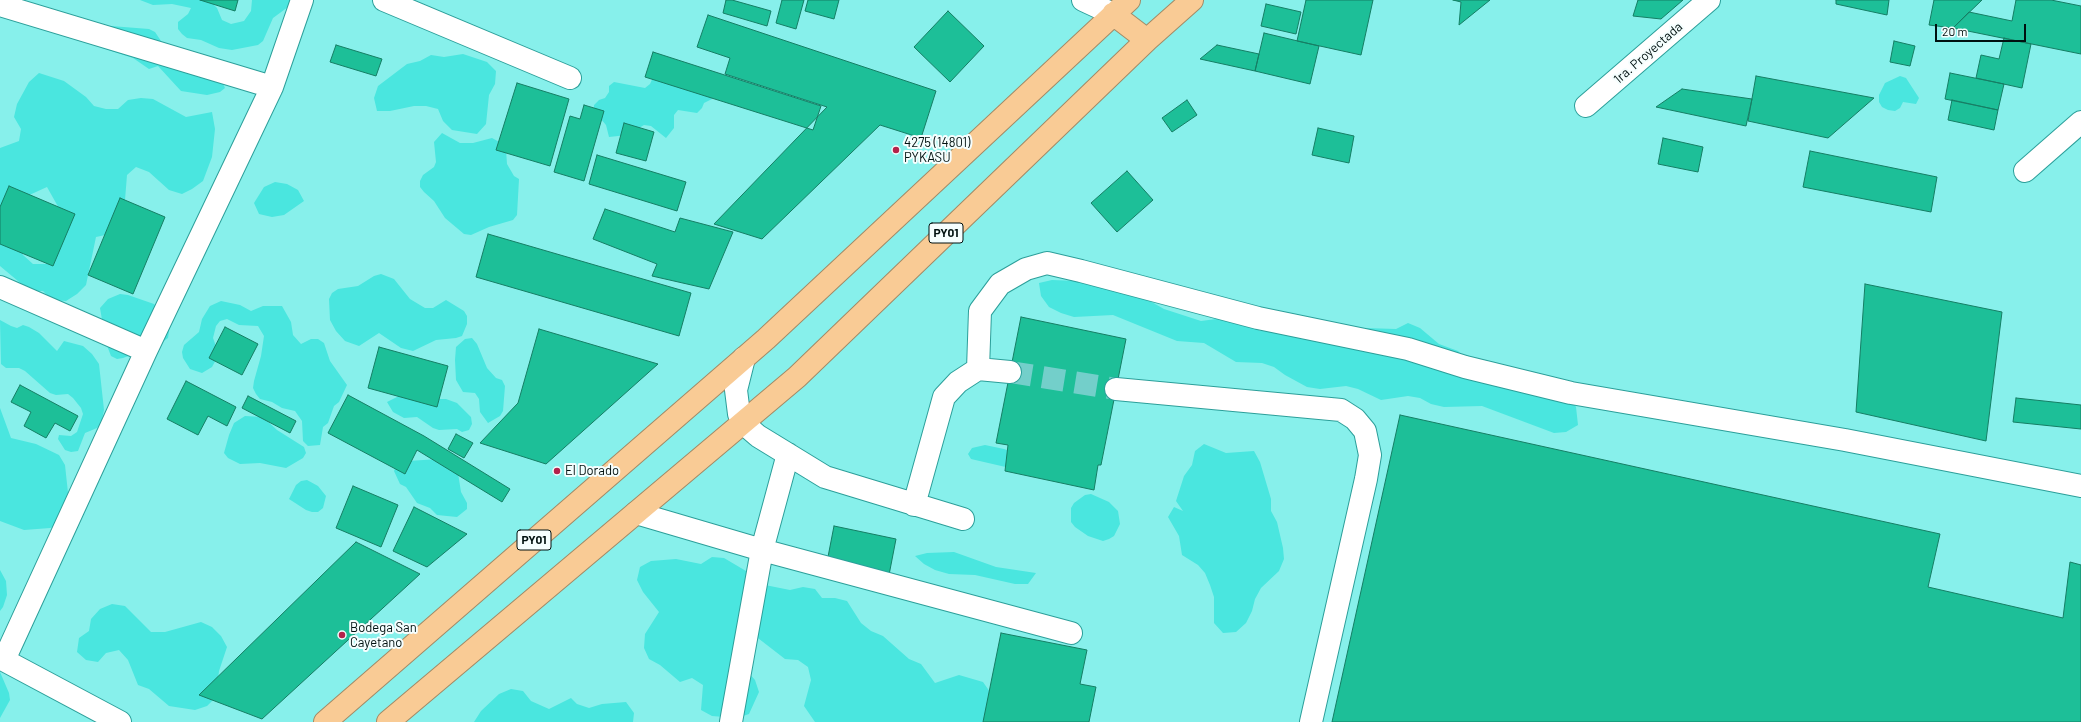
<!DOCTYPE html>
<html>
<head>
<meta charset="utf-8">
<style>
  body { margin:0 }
  #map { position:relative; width:2081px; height:722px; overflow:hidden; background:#87f0eb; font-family:Barlow,sans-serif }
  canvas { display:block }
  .scale { position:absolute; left:1935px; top:24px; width:91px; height:18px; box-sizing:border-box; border:2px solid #001110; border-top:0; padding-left:5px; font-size:12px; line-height:14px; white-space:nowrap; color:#001110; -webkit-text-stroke:3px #f5fefe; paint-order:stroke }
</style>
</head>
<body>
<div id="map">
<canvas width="2081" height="722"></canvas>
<div class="scale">20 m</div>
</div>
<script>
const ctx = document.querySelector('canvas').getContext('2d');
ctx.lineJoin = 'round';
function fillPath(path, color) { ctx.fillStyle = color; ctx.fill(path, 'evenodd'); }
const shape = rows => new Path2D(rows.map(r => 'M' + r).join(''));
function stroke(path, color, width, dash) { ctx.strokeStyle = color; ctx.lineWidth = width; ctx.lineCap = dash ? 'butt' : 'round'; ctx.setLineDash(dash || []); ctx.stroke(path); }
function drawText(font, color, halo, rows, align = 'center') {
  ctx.font = font + ' Barlow,sans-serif'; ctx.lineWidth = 4; ctx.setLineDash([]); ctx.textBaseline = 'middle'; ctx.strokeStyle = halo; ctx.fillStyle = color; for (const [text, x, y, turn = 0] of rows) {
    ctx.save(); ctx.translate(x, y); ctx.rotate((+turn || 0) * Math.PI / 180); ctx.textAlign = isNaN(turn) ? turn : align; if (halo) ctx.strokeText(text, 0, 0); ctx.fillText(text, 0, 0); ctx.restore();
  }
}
fillPath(shape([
  [140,0,209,0,217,8,222,20,231,24,244,21,251,11,252,0,293,0,288,7,273,18,263,41,258,45,232,50,219,48,201,40,187,38,182,34,178,29,178,22,188,14,191,8,172,4,153,5],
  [111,26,149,29,155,32,173,59,220,77,225,88,220,92,207,95,181,91,158,66,149,69,133,58,102,48,98,43,104,27],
  [463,54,487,62,496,71,495,84,489,95,486,124,477,134,452,130,443,121,438,109,426,106,414,106,390,111,377,111,374,98,378,86,407,64,420,61,431,55,444,57],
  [39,73,64,81,86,97,94,106,106,109,118,109,128,100,141,98,153,99,186,117,212,112,215,129,212,157,203,181,192,189,182,194,169,190,149,172,136,167,127,175,125,200,119,224,110,234,96,237,86,285,77,294,66,301,52,300,43,291,30,291,0,266,0,148,19,141,21,129,14,117,17,104,29,82],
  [47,187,65,219,67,232,46,264,33,264,23,255,4,219,5,206],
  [655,73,712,85,712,99,704,103,702,108,697,113,678,110,674,115,674,128,666,138,651,126,644,125,627,135,609,137,606,125,594,111,594,105,599,100,605,98,609,92,609,86,614,82,645,88,650,84],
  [1900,76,1906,78,1919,98,1916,104,1903,102,1900,108,1895,111,1888,110,1882,107,1879,102,1879,95,1885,83],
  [442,133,460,143,473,143,492,138,503,144,506,150,507,164,514,176,519,179,517,215,513,220,489,227,471,235,464,234,445,218,434,201,424,192,420,187,420,181,423,175,434,167,436,162,434,142],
  [275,182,287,184,298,190,304,201,284,215,272,217,259,214,254,203,264,187],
  [381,274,394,279,410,299,425,308,433,308,446,300,464,311,467,316,467,324,462,336,456,338,436,340,413,351,401,348,379,333,359,346,345,341,336,331,330,320,329,299,332,293,338,289,358,286,374,276],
  [1052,280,1077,281,1141,296,1164,309,1201,321,1239,316,1260,331,1271,325,1396,329,1408,323,1420,328,1439,344,1458,351,1475,368,1568,396,1576,407,1578,425,1566,432,1554,433,1482,406,1444,407,1431,404,1420,398,1408,396,1381,400,1358,389,1346,386,1320,389,1307,387,1285,375,1274,367,1262,363,1236,362,1204,343,1177,341,1113,315,1074,317,1061,313,1049,307,1041,296,1039,283],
  [120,294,128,295,154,304,170,325,168,338,158,345,123,358,117,359,111,356,106,343,100,308,108,299],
  [221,301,240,305,251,311,263,306,282,306,291,322,293,335,301,344,311,339,318,339,324,343,330,361,347,385,339,402,334,406,328,423,323,427,320,445,308,446,303,441,302,421,295,411,282,408,272,402,260,399,256,394,253,388,254,381,261,356,264,336,258,326,239,325,227,319,220,321,216,326,213,338,217,349,218,356,212,367,202,373,190,369,183,358,182,352,184,345,199,332,202,319,210,306],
  [0,320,11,326,17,328,23,325,29,327,39,333,57,351,64,341,83,346,92,354,99,364,104,410,101,424,97,428,85,433,78,451,71,452,65,450,58,439,59,435,71,436,77,432,83,414,81,408,73,398,68,394,56,395,50,393,25,371,19,368,6,368,1,364],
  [472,338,477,344,487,368,496,378,502,380,505,386,503,411,500,416,488,423,480,412,479,399,475,393,463,392,456,380,455,360,456,347,465,339],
  [409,391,434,399,446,399,457,403,471,417,472,424,469,430,462,432,457,429,439,430,433,428,417,417,404,418,393,412,387,402],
  [0,408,11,438,36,444,59,455,65,465,69,502,62,524,50,528,24,530,0,521],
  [245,416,263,417,277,430,304,447,306,453,303,458,286,468,260,463,240,464,228,458,224,453,229,435,234,423],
  [1204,444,1226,453,1254,451,1260,462,1271,499,1271,511,1277,522,1283,548,1284,559,1279,571,1261,588,1255,599,1252,611,1246,623,1236,632,1223,633,1214,623,1214,597,1210,585,1205,573,1198,565,1182,555,1179,536,1168,517,1174,507,1183,511,1176,501,1184,476,1192,465,1195,451],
  [985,445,1004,449,1016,453,1010,468,971,459,968,454,972,448],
  [439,459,458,473,461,492,467,503,467,509,457,517,437,515,430,508,417,503,406,487,400,484,394,471,396,466,408,461],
  [307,480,318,486,326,496,323,508,318,512,312,512,306,510,289,499,296,485,301,481],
  [1091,494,1109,502,1118,511,1120,524,1114,536,1109,539,1103,541,1088,536,1075,527,1071,522,1071,508,1074,503,1085,495],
  [954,552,996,567,1036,573,1028,584,1015,584,975,575,949,574,935,570,924,564,915,556,927,553],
  [712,557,724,558,746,571,765,585,790,590,803,587,815,589,822,598,835,598,847,601,861,623,871,631,883,636,909,659,921,664,935,683,959,675,983,682,990,692,992,722,815,722,804,706,811,680,808,667,798,660,785,659,754,635,738,661,755,680,759,692,749,714,737,718,712,716,701,710,703,685,692,678,680,682,660,665,649,659,644,648,645,634,659,612,643,592,637,580,640,567,651,561,676,559,701,564],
  [0,570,6,581,7,595,3,607,0,611],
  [112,604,125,606,151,632,165,632,201,622,212,627,221,636,227,647,219,671,216,697,207,706,195,710,169,706,149,689,138,685,128,660,119,650,106,653,98,662,86,660,77,652,79,638,89,631,91,619,100,609],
  [0,672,9,693,10,700,0,718],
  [511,689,523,691,531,701,549,709,571,698,577,704,589,708,602,704,626,702,634,713,633,722,474,722,481,711,499,694]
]), '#4ae6df');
const building = shape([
  [200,0,238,0,235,11,200,0],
  [726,0,732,0,771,11,767,26,723,13,726,0],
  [782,0,804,0,796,29,776,23,782,0],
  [808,0,839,0,834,19,805,11,808,0],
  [1306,0,1373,0,1361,55,1297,41,1306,0],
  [1453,0,1490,0,1459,25,1461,2,1453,0],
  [1638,0,1683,0,1661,19,1633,16,1638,0],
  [1836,0,1889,0,1887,15,1836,4,1836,0],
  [1934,0,1982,0,1953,28,1929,25,1934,0],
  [2016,0,2051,0,2081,6,2081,54,1953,28,1969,12,2012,21,2016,0],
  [1266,4,1301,12,1296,34,1261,26,1266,4],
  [948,11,984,46,950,82,914,47,948,11],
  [708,15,936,91,921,138,880,125,762,239,714,224,827,107,725,74,730,58,697,47,708,15],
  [1264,33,1319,46,1310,84,1255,71,1264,33],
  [2004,38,2031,44,2022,88,1976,78,1981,55,1999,59,2004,38],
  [1894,41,1915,46,1910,66,1890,62,1894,41],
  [336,45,382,59,376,76,330,62,336,45],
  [1217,45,1259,54,1255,71,1200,59,1217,45],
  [653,52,821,106,813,130,645,77,653,52],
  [1950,73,2004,84,1998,110,1945,99,1950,73],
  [1756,76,1874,98,1828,138,1748,121,1756,76],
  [517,83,569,99,550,166,496,150,517,83],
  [1682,89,1752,99,1746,126,1656,107,1682,89],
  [1187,100,1197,115,1172,132,1162,118,1187,100],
  [1952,100,1998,110,1994,130,1948,120,1952,100],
  [584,105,604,111,584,181,554,172,570,116,580,119,584,105],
  [624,123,654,132,646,161,616,153,624,123],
  [1318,128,1354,136,1349,163,1312,155,1318,128],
  [1663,138,1703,147,1698,172,1658,164,1663,138],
  [1810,151,1937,177,1931,212,1803,187,1810,151],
  [597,155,686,182,677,211,589,184,597,155],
  [1127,171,1153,200,1117,232,1091,203,1127,171],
  [9,186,75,214,53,266,0,244,0,207,9,186],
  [120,198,165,217,133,294,88,275,120,198],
  [605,209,675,232,680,218,733,232,709,289,652,276,657,264,593,239,605,209],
  [488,234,691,293,679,336,476,277,488,234],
  [1865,284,2002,312,1986,441,1856,412,1865,284],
  [1021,317,1126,339,1101,465,1098,465,1094,490,1005,471,1008,445,996,443,1021,317],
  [225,327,258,344,242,375,209,358,225,327],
  [539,329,658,364,546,464,480,443,518,403,539,329],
  [379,347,448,366,437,407,368,388,379,347],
  [186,381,236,407,227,426,208,416,198,435,167,419,186,381],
  [20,385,78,416,70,431,55,423,46,438,24,426,31,412,11,402,20,385],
  [348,395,424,436,510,489,502,502,417,450,405,474,328,433,348,395],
  [248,396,296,421,290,433,242,408,248,396],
  [2016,398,2081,405,2081,429,2013,422,2016,398],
  [1400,415,1940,534,1928,587,2063,618,2070,562,2081,565,2081,722,1332,722,1400,415],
  [456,434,473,443,464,458,448,449,456,434],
  [353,486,398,505,381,547,336,528,353,486],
  [414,507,467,534,427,567,393,551,414,507],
  [834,526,896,539,889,575,827,562,834,526],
  [356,542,420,574,262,719,199,695,356,542],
  [1001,633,1087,650,1080,684,1096,687,1089,722,983,722,1001,633]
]);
fillPath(building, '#1dbf98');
stroke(building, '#157e64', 1);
stroke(shape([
  [1010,372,1116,389]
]), '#73cfca', 22, [22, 11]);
const minor = shape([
  [384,0,570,78],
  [1083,0,1113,14],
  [0,5,272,87],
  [1586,106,1709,0],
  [2025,171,2081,122],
  [0,287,146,351],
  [744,358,736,390,739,414,743,423,758,436,825,477,963,519],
  [1010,372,978,369,980,311,1000,284,1026,269,1047,263,1081,271,1258,318,1408,349,1465,367,1571,393,1845,440,2081,486],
  [1116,389,1341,410,1355,419,1365,431,1370,455,1366,479,1311,722],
  [914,505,944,397,958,382,978,369],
  [636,513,762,550,1071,633],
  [0,658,120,722],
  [4,660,146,351,272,87,302,0],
  [731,722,762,550,788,454]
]);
const highway = shape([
  [1113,14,1147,40],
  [325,722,766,339,1129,0],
  [388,722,797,377,1147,40,1192,0]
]);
stroke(minor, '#2c9f9a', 24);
stroke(highway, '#a28a66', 24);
stroke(minor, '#fff', 22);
stroke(highway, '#f9cb95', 22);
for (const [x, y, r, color] of [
  [896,150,4,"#b3224b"],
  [557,471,4,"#b3224b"],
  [342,635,4,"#b3224b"]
]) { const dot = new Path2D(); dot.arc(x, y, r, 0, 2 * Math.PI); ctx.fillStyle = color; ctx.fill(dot); stroke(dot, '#f5fefe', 1.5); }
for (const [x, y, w] of [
  [946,233,34],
  [534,540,34]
]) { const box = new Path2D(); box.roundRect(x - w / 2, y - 10, w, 20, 3); ctx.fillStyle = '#f5fefe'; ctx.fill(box); stroke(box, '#001110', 1); }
drawText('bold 12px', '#001110', null, [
  ["PY01",946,233],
  ["PY01",534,540]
]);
drawText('13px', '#001110', '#f5fefe', [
  ["1ra. Proyectada",1648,53,-41]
]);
drawText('13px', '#001110', '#f5fefe', [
  ["4275 (14801)",904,143],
  ["PYKASU",904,158],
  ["El Dorado",565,471],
  ["Bodega San",350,628],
  ["Cayetano",350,643]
], 'left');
</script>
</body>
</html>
